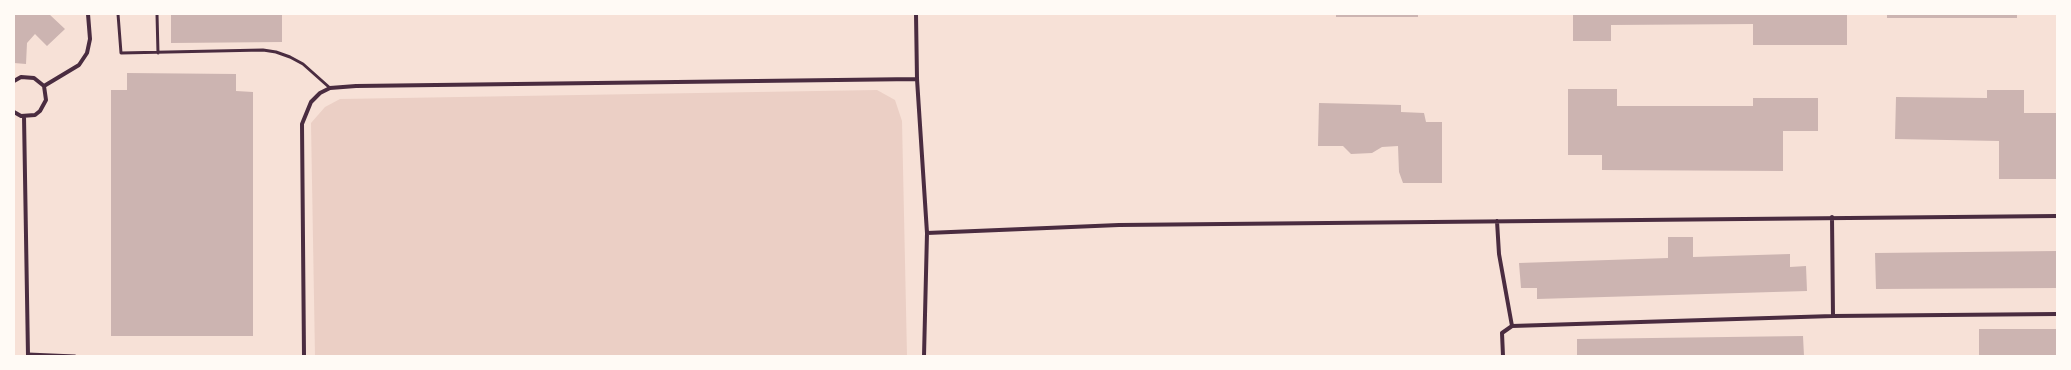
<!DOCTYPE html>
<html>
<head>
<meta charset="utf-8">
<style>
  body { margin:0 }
  #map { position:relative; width:2071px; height:370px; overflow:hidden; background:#f7e1d7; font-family:"Public Sans",sans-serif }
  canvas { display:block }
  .frame { position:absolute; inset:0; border:15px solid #fffaf5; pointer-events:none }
</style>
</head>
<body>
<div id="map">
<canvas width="2071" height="370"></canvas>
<div class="frame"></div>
</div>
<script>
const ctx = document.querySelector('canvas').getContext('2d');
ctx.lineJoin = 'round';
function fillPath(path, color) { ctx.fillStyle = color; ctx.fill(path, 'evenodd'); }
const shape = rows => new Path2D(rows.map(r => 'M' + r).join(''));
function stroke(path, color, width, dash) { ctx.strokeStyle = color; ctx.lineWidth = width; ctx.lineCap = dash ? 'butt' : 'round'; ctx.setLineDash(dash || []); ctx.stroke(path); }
fillPath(shape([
  [877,90,895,100,902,121,907,356,315,356,311,123,325,107,340,99]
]), '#ebcfc5');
fillPath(shape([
  [26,14,49,14,65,29,47,46,35,34,27,43,26,64,14,63,14,15],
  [171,14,282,14,282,42,171,43],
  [1336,14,1418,14,1418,17,1336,17],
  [1573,14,1847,14,1847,45,1753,45,1753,24,1611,25,1611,41,1573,41],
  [1887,14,2017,14,2017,18,1887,18],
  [127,73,236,74,236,91,253,92,253,336,111,336,111,90,127,90],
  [1568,89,1617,89,1617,106,1753,106,1753,98,1818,98,1818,131,1783,131,1783,171,1602,170,1602,155,1568,155],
  [1987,90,2024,90,2024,113,2057,113,2057,179,1999,179,1999,141,1895,139,1896,97,1987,98],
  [1319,103,1401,105,1401,112,1424,113,1426,122,1442,122,1442,183,1403,183,1399,172,1398,146,1382,147,1372,153,1351,154,1343,146,1318,146],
  [1668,237,1693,237,1693,257,1790,254,1790,267,1806,266,1807,291,1537,299,1537,288,1521,288,1519,263,1668,258],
  [2057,251,2057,288,1876,289,1875,253],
  [1979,329,2057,329,2057,356,1979,356],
  [1803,336,1804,356,1577,356,1577,339]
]), '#ccb4b1');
stroke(shape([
  [118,14,121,53,263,50,276,52,290,57,303,64,330,88],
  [157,14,158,53],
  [28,354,75,356]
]), '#4a2c40', 3);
stroke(shape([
  [916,14,917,79,927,233,924,356],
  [14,81,21,77,34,78,44,86,46,100,40,111,35,115,21,116,14,112],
  [44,86,79,65,87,53,90,39,88,14],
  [24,116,28,356],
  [1832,217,1833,316],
  [1497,221,1499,254,1512,326,1502,333,1503,356],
  [927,233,1119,225,2057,216],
  [1512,326,1833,316,2057,314],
  [304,356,302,124,311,102,320,93,330,88,356,86,917,79]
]), '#4a2c40', 4);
</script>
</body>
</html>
